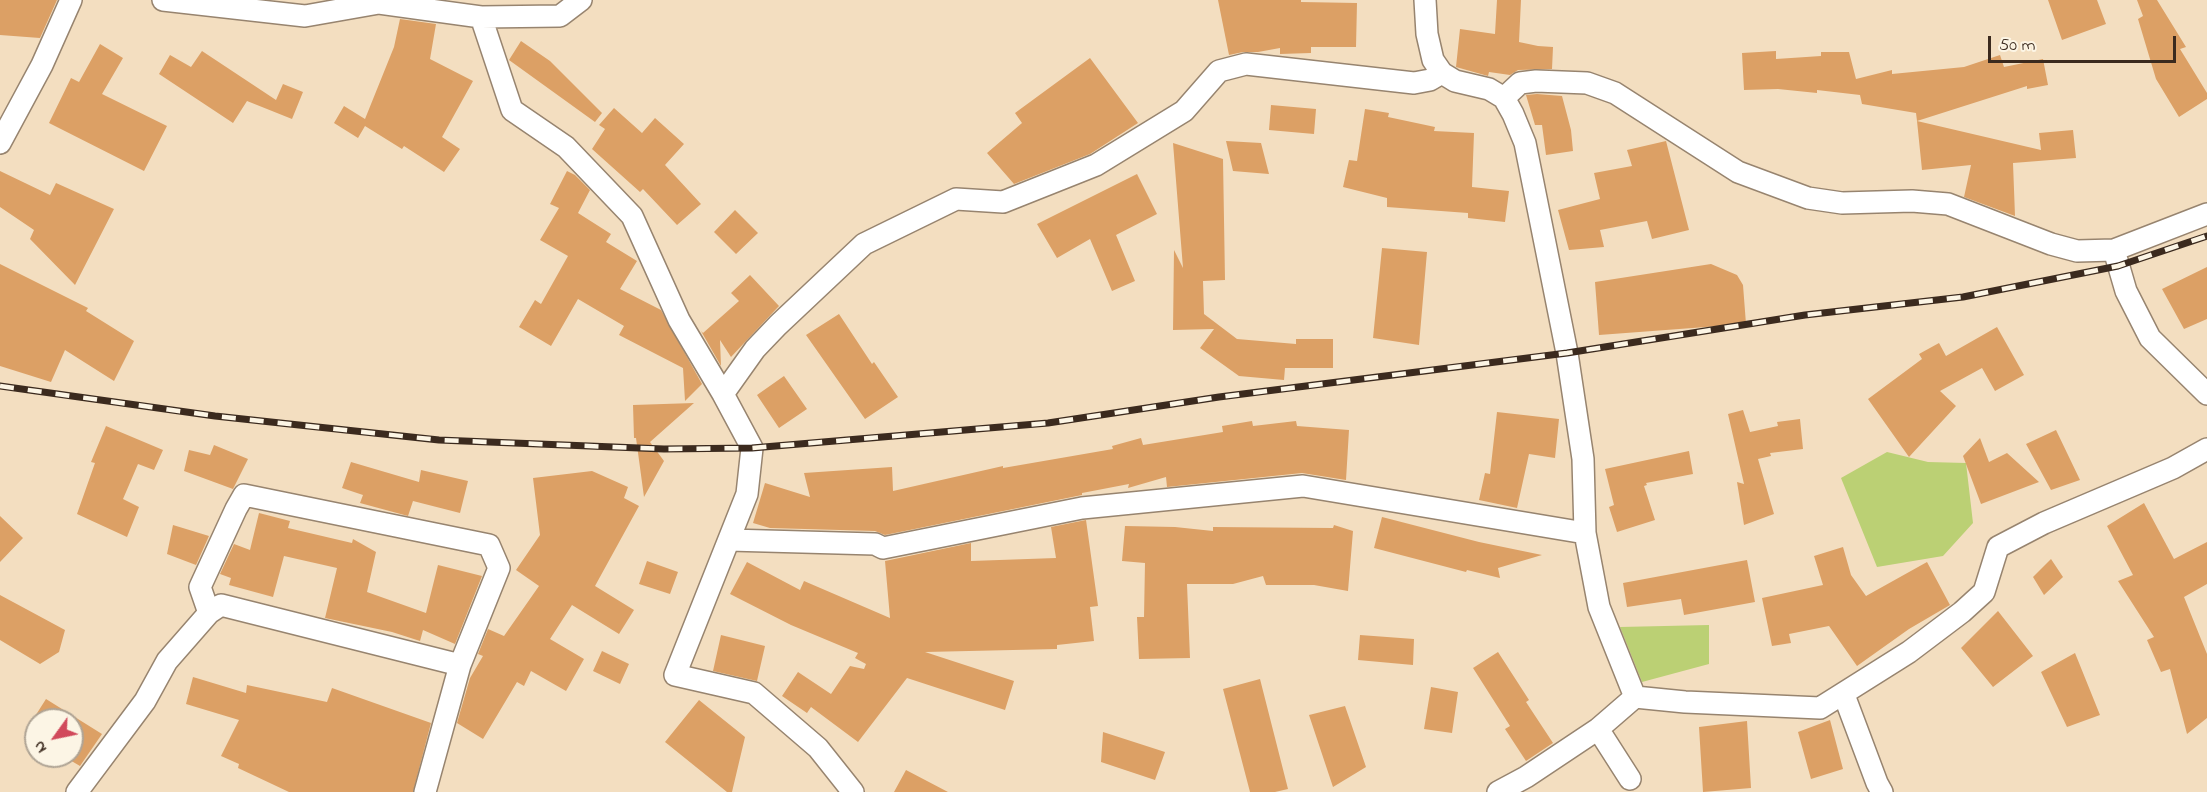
<!DOCTYPE html>
<style>
body{margin:0}
#map{position:relative;width:2207px;height:792px;overflow:hidden;background:#f3dec0;font-family:"Indie Flower",sans-serif}
canvas{display:block}
.north{position:absolute;left:24px;top:708px;width:60px;height:60px;box-sizing:border-box;background:#fcf5e5;border:2px solid #afa495;border-radius:50%;rotate:237deg;font-size:16px;font-weight:700;line-height:24px;text-align:center;color:#3b2a1e}
.north::after{content:'';display:block;margin:auto;width:21px;height:27px;background:#d1495b;clip-path:polygon(50% 0,100% 100%,50% 72%,0 100%)}
.scale{position:absolute;left:1988px;top:36px;width:188px;height:27px;box-sizing:border-box;border:3px solid #3b2a1e;border-top:0;padding-left:8px;font-size:18px;line-height:21px;white-space:nowrap;color:#3b2a1e;-webkit-text-stroke:4px #fcf5e5;paint-order:stroke}
</style>
<div id="map">
<canvas width="2207" height="792"></canvas>
<div class="north">N</div>
<div class="scale">50 m</div>
</div>
<script>
const ctx = document.querySelector('canvas').getContext('2d');
ctx.lineJoin = 'round';
function fill(path, color) { ctx.fillStyle = color; ctx.fill(path, 'evenodd'); }
const shape = rows => new Path2D(rows.map(r => 'M' + r).join(''));
function trace(path, color, width, dash) { ctx.strokeStyle = color; ctx.lineWidth = width; ctx.lineCap = dash ? 'butt' : 'round'; ctx.setLineDash(dash || []); ctx.stroke(path); }
fill(shape([
 [1887,452,1928,462,1966,463,1973,523,1943,556,1877,567,1841,478],
 [1709,625,1709,664,1642,682,1620,627]
]), '#bbd074');
fill(shape([
 [0,0,57,0,40,38,0,35],
 [1218,0,1301,0,1301,2,1357,3,1356,47,1311,47,1311,53,1280,54,1280,48,1258,52,1243,52,1229,55],
 [1497,0,1521,0,1519,42,1538,46,1553,47,1552,69,1518,70,1510,75,1489,72,1488,76,1456,67,1460,29,1495,34],
 [2048,0,2097,0,2106,24,2062,40],
 [2137,0,2157,0,2186,47,2180,49,2207,93,2207,99,2179,117,2156,79,2138,19,2143,16],
 [400,19,436,24,430,59,473,81,442,137,460,149,444,172,404,146,402,149,365,126,358,138,334,123,344,106,365,119,394,47],
 [521,41,550,61,602,113,595,122,509,60],
 [100,44,123,58,102,94,167,126,144,171,49,123,71,78,79,82],
 [202,51,276,100,283,84,303,92,292,119,247,101,233,123,159,74,170,55,191,67],
 [1776,51,1776,59,1821,56,1821,52,1849,52,1856,79,1892,70,1892,74,1964,67,2000,55,2004,67,2043,59,2048,85,2027,89,2027,86,1917,121,1916,113,1862,104,1860,95,1817,90,1817,93,1778,89,1744,90,1742,53],
 [1090,58,1138,123,1090,154,1014,184,987,153,1022,123,1015,113],
 [1537,94,1562,96,1571,130,1573,151,1546,155,1542,125,1535,125,1526,95],
 [1271,105,1316,109,1314,134,1269,130],
 [614,108,642,133,655,118,684,144,665,165,701,204,677,225,643,189,640,192,592,149,605,129,599,125],
 [1365,109,1389,113,1388,117,1435,127,1434,131,1474,133,1472,187,1509,191,1505,222,1468,218,1468,213,1387,207,1387,198,1343,187,1349,160,1357,161],
 [1917,121,2041,150,2039,133,2073,130,2076,158,2013,163,2015,216,1964,197,1971,165,1922,170],
 [1226,141,1261,143,1269,174,1233,171],
 [1666,141,1689,230,1652,239,1647,221,1600,230,1604,247,1569,250,1558,210,1600,199,1594,173,1632,166,1627,150],
 [1173,143,1223,159,1225,280,1203,281,1204,314,1237,339,1296,344,1296,339,1333,339,1333,368,1285,368,1284,380,1239,376,1200,348,1214,329,1173,330,1174,250,1183,268],
 [0,171,50,195,56,183,114,209,75,285,30,239,34,230,0,207],
 [567,171,575,175,590,190,578,213,611,234,606,242,637,261,620,289,661,310,702,384,685,401,683,368,619,335,624,326,578,299,551,346,519,327,535,300,541,304,568,256,540,240,559,208,550,204],
 [1137,174,1157,214,1116,235,1135,281,1112,291,1090,239,1057,258,1037,224],
 [735,210,758,233,736,254,714,232],
 [1382,248,1427,252,1419,345,1373,338],
 [0,264,88,308,86,311,134,341,114,381,65,350,51,382,0,366],
 [1711,264,1737,275,1743,285,1746,324,1599,335,1595,282],
 [2207,267,2207,319,2184,329,2162,289],
 [750,275,779,306,731,357,720,340,721,366,701,331,703,333,739,301,731,293],
 [839,314,872,364,874,362,898,397,865,419,806,335],
 [1997,327,2024,375,1995,391,1982,368,1940,391,1956,406,1909,457,1868,399,1922,359,1919,354,1939,343,1946,356],
 [784,376,807,409,779,428,757,395],
 [694,403,650,442,664,461,644,497,636,438,634,438,633,405],
 [1743,410,1750,432,1778,426,1777,422,1800,419,1803,449,1770,453,1771,456,1758,459,1774,514,1744,525,1737,482,1744,484,1728,414],
 [1497,412,1559,419,1555,458,1529,454,1517,508,1479,500,1485,473,1490,474],
 [1252,421,1253,426,1296,421,1297,426,1349,430,1346,480,1302,473,1167,487,1166,477,1128,488,1129,484,1082,493,1082,495,885,535,875,531,770,528,753,523,765,483,810,497,804,473,892,467,893,491,1003,466,1003,468,1113,449,1112,446,1141,438,1143,445,1223,432,1222,426],
 [106,426,163,450,154,470,138,464,123,499,139,507,127,537,77,514,95,463,91,462],
 [2056,430,2080,480,2051,490,2026,444],
 [1980,438,1989,462,2007,453,2039,482,1981,504,1963,456],
 [214,445,248,459,233,489,184,471,189,450,210,455],
 [1689,451,1693,474,1646,483,1647,485,1644,486,1655,520,1617,532,1609,507,1614,505,1605,469],
 [351,462,419,482,421,470,468,481,460,513,413,501,408,516,360,503,363,495,342,488],
 [592,471,628,487,624,498,639,506,595,586,634,610,619,634,572,605,550,639,584,659,566,691,531,671,524,686,517,682,483,739,457,723,470,678,483,656,478,654,488,629,504,636,539,586,516,570,540,535,533,478],
 [2144,503,2174,559,2207,542,2207,584,2184,597,2207,654,2207,718,2187,734,2170,669,2161,672,2147,640,2154,637,2118,581,2133,575,2107,526],
 [259,513,290,521,288,528,352,543,353,539,376,552,367,592,426,613,438,565,482,576,455,644,423,630,420,641,392,632,325,618,337,568,284,556,273,597,229,585,231,578,220,574,234,544,250,550],
 [0,516,23,538,0,562],
 [1382,517,1479,542,1542,555,1498,568,1500,578,1467,570,1466,572,1374,548],
 [1086,520,1098,606,1090,607,1094,641,1057,645,1057,649,925,652,1014,681,1005,710,907,678,858,742,811,707,807,713,782,696,798,672,831,694,850,666,864,669,866,664,855,658,858,653,791,625,730,594,747,562,800,590,804,581,890,618,885,561,971,543,971,561,1056,558,1051,527],
 [173,525,209,536,196,565,167,554],
 [1334,525,1353,531,1348,591,1314,585,1266,585,1263,576,1233,584,1187,584,1190,658,1139,659,1137,617,1144,617,1145,563,1122,561,1125,526,1175,527,1213,531,1213,527,1333,528],
 [1843,547,1851,575,1866,596,1927,562,1950,605,1909,629,1857,666,1829,626,1789,634,1791,643,1772,646,1762,598,1823,585,1814,556],
 [2051,559,2063,577,2044,595,2033,577],
 [1747,560,1755,602,1684,615,1681,599,1627,607,1623,583],
 [647,561,678,572,670,594,639,584],
 [0,595,65,630,59,652,40,664,0,640],
 [1998,611,2033,656,1993,687,1961,648],
 [721,635,765,646,757,681,713,671],
 [1360,635,1414,639,1413,665,1358,660],
 [602,651,629,664,620,684,593,671],
 [1498,652,1529,700,1526,702,1553,743,1526,761,1505,729,1510,726,1473,668],
 [2075,653,2100,715,2067,727,2041,672],
 [193,677,246,693,247,685,327,702,332,688,431,723,413,792,289,792,238,768,239,764,221,756,239,720,186,704],
 [1260,679,1288,789,1275,792,1250,792,1223,689],
 [1431,687,1458,692,1452,733,1424,729],
 [46,699,102,734,80,766,63,756,72,756,72,720,36,720,36,739,25,732],
 [699,700,745,737,732,792,727,792,665,742],
 [1345,706,1366,767,1333,787,1309,715],
 [1830,720,1843,769,1811,779,1798,732],
 [1747,721,1751,788,1703,792,1699,727],
 [1103,732,1165,752,1155,780,1101,762],
 [906,770,948,792,894,792]
]), '#dca065');
const street = shape([
 [163,0,305,16,379,3,481,17,560,16,581,0],
 [1425,0,1427,34,1433,60,1442,73,1455,81,1489,89,1504,98,1513,114,1525,143,1567,353,1583,459,1585,533,1599,607,1635,697],
 [481,17,512,110,566,147,632,216,679,320,723,394,752,448,747,494,675,675,754,693,818,748,853,792],
 [1504,98,1520,83,1536,81,1587,83,1615,93,1738,172,1808,198,1842,203,1912,201,1948,204,2051,244,2077,251,2114,250,2207,214],
 [0,143,42,65,71,0],
 [2114,250,2126,291,2150,338,2207,394],
 [723,394,755,349,778,325,864,244,956,199,1003,202,1096,165,1184,111,1219,71,1246,64,1414,83,1430,80,1442,73],
 [729,540,875,544,883,548,1082,508,1303,486,1585,533],
 [209,613,200,587,236,509,244,495,489,545,499,568,460,665,425,792],
 [1844,695,1877,783,1882,792],
 [1598,729,1630,779],
 [77,792,145,701,167,661,209,613,221,605,460,665],
 [1498,792,1526,777,1598,729,1635,697,1685,702,1820,708,1909,652,1962,612,1984,592,1998,547,2044,523,2173,468,2207,449]
]);
trace(street, '#97846f', 24);
trace(street, '#fff', 21);
const rail = shape([
 [0,386,215,416,439,440,664,449,752,448,1048,423,1219,397,1567,353,1805,315,1963,297,2118,266,2207,236]
]);
trace(rail, '#3b2a1e', 7);
trace(rail, '#fcf5e5', 4.5, [14]);
</script>
